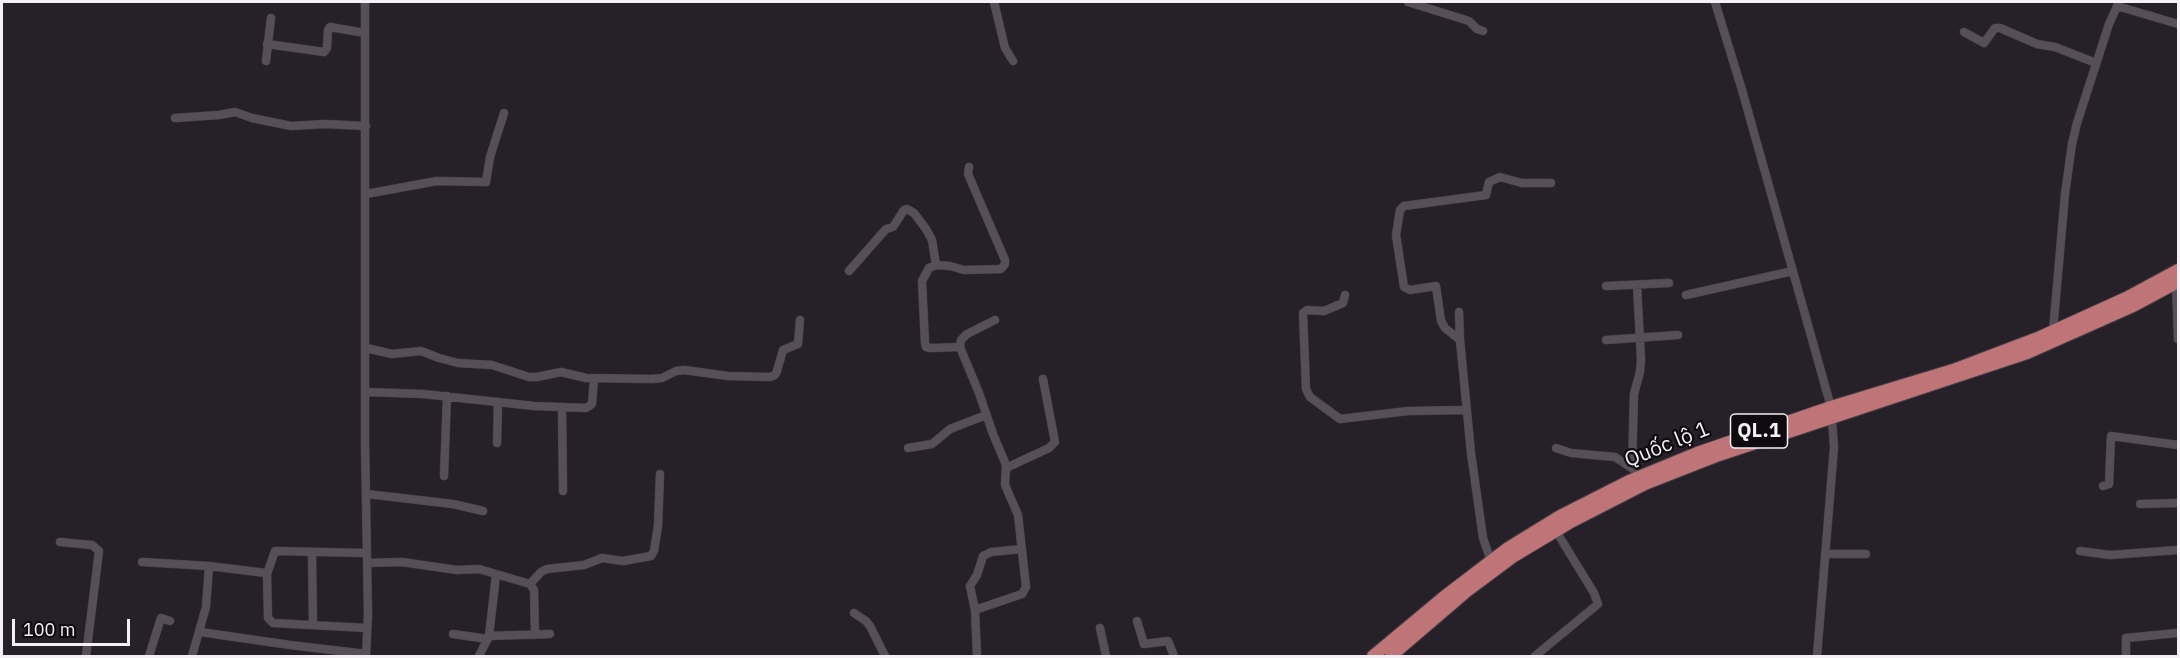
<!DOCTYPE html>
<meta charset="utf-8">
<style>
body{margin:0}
#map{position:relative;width:2180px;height:658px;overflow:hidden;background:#262028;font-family:"IBM Plex Sans",sans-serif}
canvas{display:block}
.frame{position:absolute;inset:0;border:3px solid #f4f0f5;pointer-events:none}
.scale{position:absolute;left:12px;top:619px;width:118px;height:27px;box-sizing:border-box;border:3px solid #f4f0f5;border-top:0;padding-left:8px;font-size:18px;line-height:21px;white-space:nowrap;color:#f4f0f5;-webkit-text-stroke:4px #0e0b0f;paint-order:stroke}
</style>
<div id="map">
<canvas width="2180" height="658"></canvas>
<div class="frame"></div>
<div class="scale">100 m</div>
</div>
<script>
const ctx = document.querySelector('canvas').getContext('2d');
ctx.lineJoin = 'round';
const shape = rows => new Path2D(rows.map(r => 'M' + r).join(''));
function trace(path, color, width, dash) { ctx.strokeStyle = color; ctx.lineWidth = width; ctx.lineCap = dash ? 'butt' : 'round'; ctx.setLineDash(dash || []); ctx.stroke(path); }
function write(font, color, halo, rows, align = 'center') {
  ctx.font = font + ' "IBM Plex Sans",sans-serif'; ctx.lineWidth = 4.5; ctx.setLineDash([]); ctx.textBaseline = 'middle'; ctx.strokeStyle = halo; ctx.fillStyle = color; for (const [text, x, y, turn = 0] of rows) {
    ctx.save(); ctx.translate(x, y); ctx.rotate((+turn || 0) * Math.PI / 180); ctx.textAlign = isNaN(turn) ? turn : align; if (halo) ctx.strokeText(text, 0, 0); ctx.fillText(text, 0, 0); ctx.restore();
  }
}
const minor = shape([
 [365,2,365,444,368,614,366,656],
 [994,2,1005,48,1013,61],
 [1408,2,1469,21,1477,29,1483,31],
 [1715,2,1742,90,1831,407,1834,447,1817,656],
 [2117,6,2178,24],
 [1964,32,1984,43,1995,28,2000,28,2037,44,2055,47,2096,63],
 [267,44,324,52,327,48,328,30,330,27,365,33],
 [266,61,271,18],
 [175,118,219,115,235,112,252,118,291,126,325,124,366,126],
 [969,167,968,174,1005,260,1005,264,1001,269,964,270,950,266,936,265,929,268,922,281,925,343,926,347,931,348,960,347,979,393,993,434,1006,465,1005,485,1018,515,1026,587,1022,594,975,610,977,656],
 [366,194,437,181,486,182,490,157,504,113],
 [849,271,886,229,893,227,904,210,907,209,914,213,926,229,932,240,936,265],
 [2176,283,2178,339],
 [1606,286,1669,283],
 [1345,295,1343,303,1324,311,1307,310,1303,313,1306,389,1310,397,1340,419,1408,411,1467,410],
 [1686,295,1793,271],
 [1459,312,1460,340],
 [2053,331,2065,194,2072,144,2077,123,2109,24,2119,2],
 [1606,340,1678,335],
 [960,347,961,340,967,334,995,320],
 [366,348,392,354,421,351,439,358,458,363,492,365,529,377,537,377,561,372,586,378,652,379,662,378,676,371,684,370,728,376,770,377,775,375,777,371,783,350,798,344,800,320],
 [366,392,423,394,534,406,586,408,592,404,594,378],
 [562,407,563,491],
 [497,443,498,402],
 [908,448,932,444,950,429,986,415],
 [1556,448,1571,453,1615,457,1633,469],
 [1006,468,1049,448,1055,442,1043,379],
 [1632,468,1634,394,1640,372,1641,360,1637,285],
 [444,476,447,396],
 [2103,486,2109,484,2111,436,2178,445],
 [367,494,453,504,483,511],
 [2140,504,2178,503],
 [60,542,92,545,99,551,86,656],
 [2080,551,2110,555,2178,550],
 [312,552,313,625],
 [1825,554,1866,554],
 [1491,561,1483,538,1471,453,1460,340,1445,328,1441,321,1436,286,1410,290,1404,287,1396,235,1400,210,1404,206,1486,195,1489,182,1500,177,1522,183,1551,183],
 [142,562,209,566,266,573,267,574,268,618,273,623,367,628],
 [367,563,402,562,457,570,479,569,530,584,541,572,547,569,584,565,602,558,623,561,651,556,654,551,658,526,660,474],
 [267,574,275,551,366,553],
 [530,584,534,590,535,635],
 [975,610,970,586,977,575,983,556,991,552,1022,549],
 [854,613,866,621,870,626,885,656],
 [1137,621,1144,644,1168,641,1174,656],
 [1100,628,1106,656],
 [200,632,290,645,366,654],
 [453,634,488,639],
 [489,636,550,634],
 [149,656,161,618,170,621],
 [192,656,206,607,209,566],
 [479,656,489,636,496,575],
 [1535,656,1598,604,1594,593,1556,531],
 [2126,656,2126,638,2177,633]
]);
const trunk = shape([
 [1373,656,1445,596,1508,548,1560,516,1629,481,1697,453,1831,407,1953,370,2040,337,2128,297,2178,270],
 [1391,656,1467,591,1514,556,1569,523,1645,484,1719,455,2027,353,2133,306,2178,282]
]);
trace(minor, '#413d43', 9);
trace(trunk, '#413d43', 14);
trace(minor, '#564f58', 8);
trace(trunk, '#bf7477', 12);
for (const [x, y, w] of [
 [1759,431,57]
]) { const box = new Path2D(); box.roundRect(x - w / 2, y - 17, w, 34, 4.5); ctx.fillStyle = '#0e0b0f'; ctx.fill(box); trace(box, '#f4f0f5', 1.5); }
write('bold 20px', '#f4f0f5', null, [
 ["QL.1",1759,431]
]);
write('21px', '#f4f0f5', '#0e0b0f', [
 ["Quốc lộ 1",1667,445,-22]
]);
</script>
